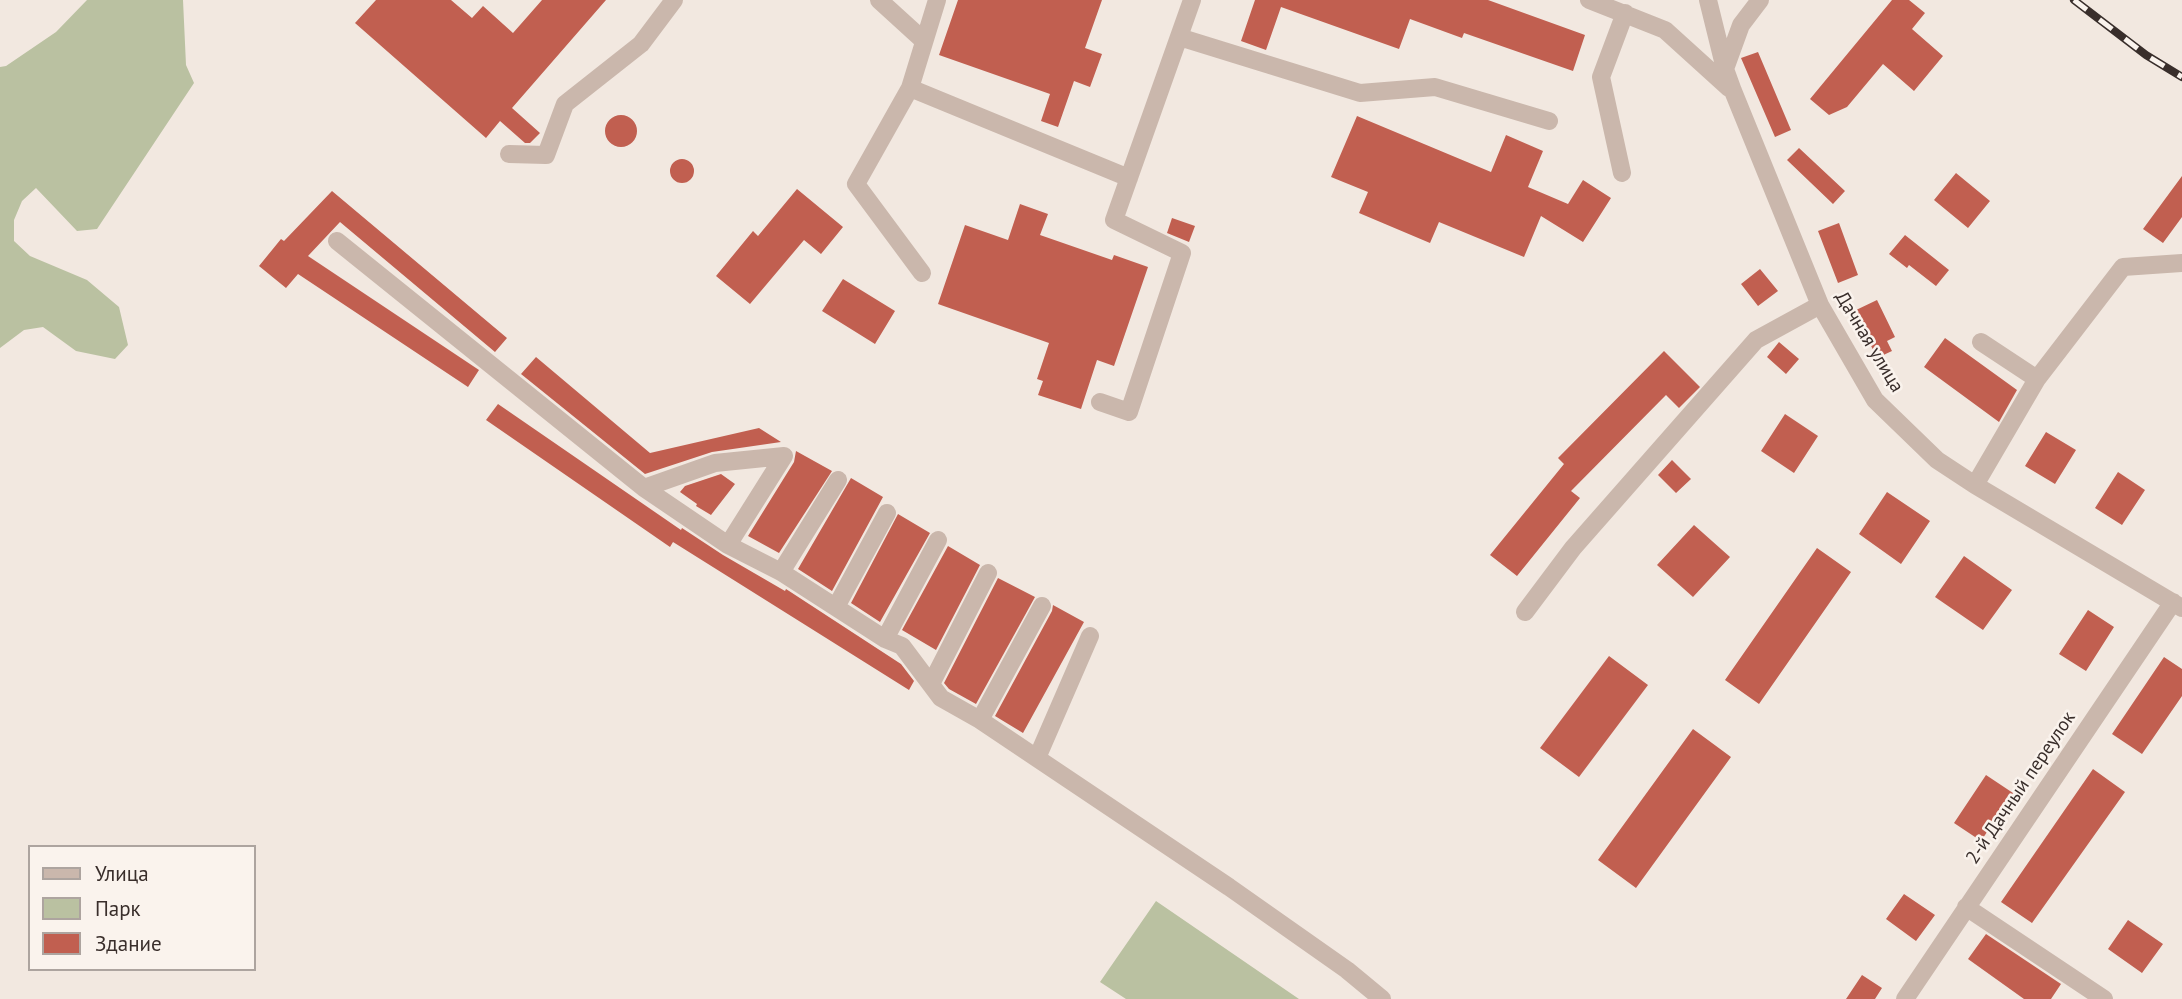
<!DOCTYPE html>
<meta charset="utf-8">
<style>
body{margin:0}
#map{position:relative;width:2182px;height:999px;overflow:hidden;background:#f2e8e0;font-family:"PT Sans",sans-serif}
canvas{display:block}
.legend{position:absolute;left:28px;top:845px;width:228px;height:126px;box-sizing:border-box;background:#faf3ed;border:2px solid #ada49f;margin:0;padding:9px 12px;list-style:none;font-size:21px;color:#392e2b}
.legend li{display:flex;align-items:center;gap:14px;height:35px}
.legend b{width:35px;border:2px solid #ada49f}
</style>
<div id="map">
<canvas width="2182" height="999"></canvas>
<ul class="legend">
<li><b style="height:9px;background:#cab7ac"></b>Улица</li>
<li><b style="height:19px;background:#bac1a1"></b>Парк</li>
<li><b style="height:19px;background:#c15f50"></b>Здание</li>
</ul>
</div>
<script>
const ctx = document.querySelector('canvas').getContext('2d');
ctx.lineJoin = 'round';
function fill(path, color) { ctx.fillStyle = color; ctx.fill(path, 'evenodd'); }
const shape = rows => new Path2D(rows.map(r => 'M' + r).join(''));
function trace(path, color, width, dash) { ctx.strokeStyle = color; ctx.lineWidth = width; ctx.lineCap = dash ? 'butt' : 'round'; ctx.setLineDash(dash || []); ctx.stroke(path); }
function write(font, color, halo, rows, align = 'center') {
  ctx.font = font + ' "PT Sans",sans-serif'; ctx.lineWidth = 5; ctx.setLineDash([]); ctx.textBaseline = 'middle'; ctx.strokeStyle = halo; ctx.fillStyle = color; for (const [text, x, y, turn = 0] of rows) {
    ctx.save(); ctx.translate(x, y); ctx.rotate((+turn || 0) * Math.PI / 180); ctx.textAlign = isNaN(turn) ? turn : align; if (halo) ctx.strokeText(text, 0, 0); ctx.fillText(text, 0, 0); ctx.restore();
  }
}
fill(shape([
 [87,0,183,0,186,65,194,83,97,229,77,231,36,188,22,201,14,220,14,241,30,256,87,280,119,307,128,345,115,359,76,351,43,327,24,330,0,348,0,67,6,66,56,32],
 [1156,901,1299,999,1126,999,1100,982]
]), '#bac1a1');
fill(shape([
 [376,0,451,0,472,18,483,6,513,33,542,0,606,0,512,108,540,133,530,143,525,143,500,121,486,138,355,23],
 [958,0,1102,0,1085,48,1102,54,1090,87,1074,81,1058,127,1041,121,1050,94,939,55],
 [1255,0,1488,0,1585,35,1573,71,1464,33,1462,38,1410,19,1399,49,1281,7,1266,50,1241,41],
 [1892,0,1909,0,1925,13,1912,29,1943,56,1914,91,1883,64,1847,107,1829,115,1810,99],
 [1758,52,1791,130,1775,137,1741,58],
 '605 131a16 16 0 1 1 32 0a16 16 0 1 1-32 0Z',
 [1357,116,1491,172,1506,135,1543,151,1528,187,1568,204,1583,180,1611,198,1583,242,1541,216,1524,257,1439,222,1430,243,1359,213,1368,192,1331,177],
 [1799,148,1845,191,1833,204,1787,160],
 '670 171a12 12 0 1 1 24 0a12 12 0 1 1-24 0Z',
 [1956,173,1990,201,1968,228,1934,200],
 [2182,176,2182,217,2163,243,2143,229],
 [797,189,843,227,821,254,804,240,750,304,716,276,753,231,758,236],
 [332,191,507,338,495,352,340,222,308,256,479,370,468,387,298,274,286,288,259,266,281,239,284,241],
 [1020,204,1048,214,1040,235,1112,260,1114,255,1148,267,1114,366,1097,360,1081,409,1038,395,1043,381,1037,379,1049,343,938,304,965,225,1008,240],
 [1172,218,1195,226,1189,242,1167,233],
 [1839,223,1858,275,1838,283,1818,231],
 [1905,235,1949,270,1936,286,1909,265,1907,268,1889,254],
 [1760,269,1778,291,1758,306,1741,284],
 [843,279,895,311,875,344,822,311],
 [1877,300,1895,337,1887,341,1892,351,1877,358,1854,311],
 [1945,338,2017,390,1999,422,1924,367],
 [1779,342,1799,359,1786,374,1767,357],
 [1664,351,1700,387,1679,408,1666,395,1571,491,1580,498,1517,576,1490,555,1564,464,1558,458],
 [536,357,650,453,759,428,781,442,712,452,645,474,521,374],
 [498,404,681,530,682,528,723,555,785,591,786,589,901,664,914,681,909,690,673,542,670,547,486,420],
 [1785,414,1818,436,1794,473,1761,451],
 [2046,432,2076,450,2055,484,2025,466],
 [796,451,832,471,779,553,748,536,794,462],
 [1672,460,1691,479,1676,493,1658,475],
 [2118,472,2145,490,2122,525,2095,508],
 [721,474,735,484,711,515,696,506,697,504,680,492,685,486],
 [851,478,883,497,832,591,798,569],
 [1887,492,1930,521,1901,564,1859,534],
 [898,514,930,533,880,622,851,603],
 [1694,525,1730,557,1693,597,1657,565],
 [948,546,980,565,936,650,902,630],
 [1817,548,1851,572,1759,704,1725,680],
 [1964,556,2012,590,1983,630,1935,597],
 [998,578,1035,597,976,704,949,689,944,683],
 [1053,605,1084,622,1023,733,995,716,1052,611],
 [2088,610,2114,627,2086,671,2059,654],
 [1609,656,1648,685,1579,777,1540,748],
 [2164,657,2182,669,2182,696,2142,754,2112,734],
 [1693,729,1731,757,1636,888,1598,860],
 [2093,769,2125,792,2032,923,2001,902],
 [1986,775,2013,793,1981,841,1954,823],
 [1904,894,1935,915,1916,941,1886,919],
 [2128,920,2163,944,2142,973,2108,949],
 [1986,934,2061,984,2051,999,2024,999,1968,959],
 [1862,975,1882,988,1875,999,1846,999]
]), '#c15f50');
trace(shape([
 [879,0,924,41],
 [937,0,910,88,1129,178],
 [1589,0,1665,30,1729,88],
 [1708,0,1725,69,1733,91,1820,305,1875,400,1937,460,1975,485,2182,608],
 [1179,37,1360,93,1435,87,1549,121],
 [1725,69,1741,25,1760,0],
 [910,88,856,184,922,273],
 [509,154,546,155,565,104,641,44,674,0],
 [1622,173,1601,77,1625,13],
 [337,241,644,488,728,545,781,572,885,639,902,646,941,698,980,720,1229,887,1347,970,1382,999],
 [1981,342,2037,379],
 [1100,402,1129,412,1182,253,1114,220,1192,0],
 [1975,485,2037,379,2123,267,2182,263],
 [644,488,715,463,784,456,728,545],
 [781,572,838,480],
 [836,607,887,513],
 [1525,612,1573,548,1756,340,1820,305],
 [885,639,938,540],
 [931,684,988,573],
 [980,720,1042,606],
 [1037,758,1090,636],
 [1966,907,2104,999],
 [1905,999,2173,602]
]), '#cab7ac', 18);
const rail = shape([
 [2074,0,2146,55,2182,77]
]);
trace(rail, '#392e2b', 8);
trace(rail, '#faf3ed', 5, [16]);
write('19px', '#392e2b', '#faf3ed', [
 ["Дачная улица",1869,342,59],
 ["2-й Дачный переулок",2021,788,-56]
]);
</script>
